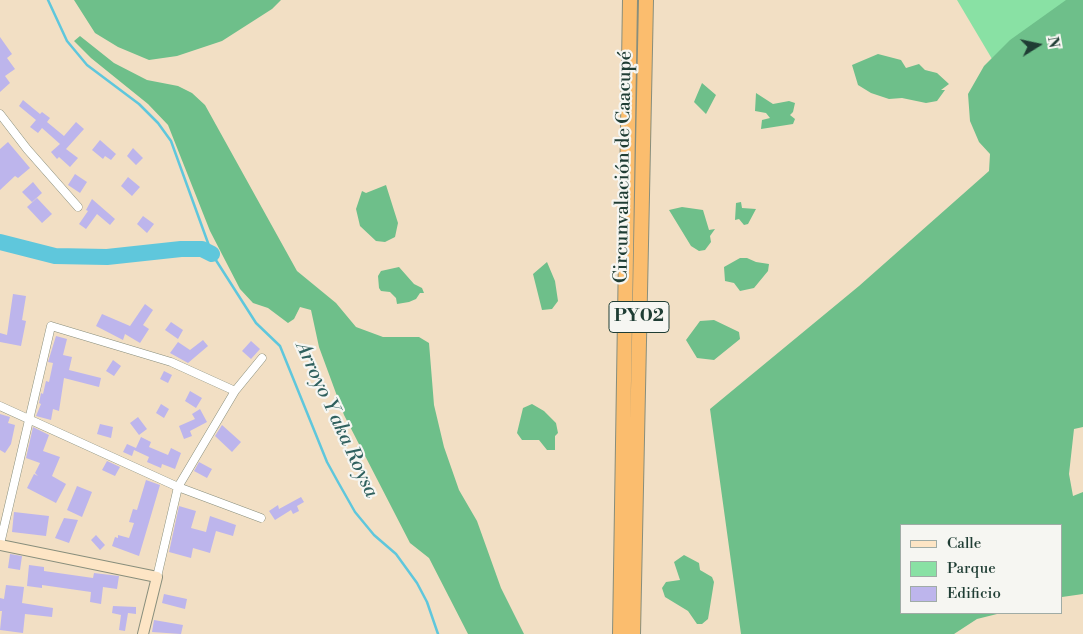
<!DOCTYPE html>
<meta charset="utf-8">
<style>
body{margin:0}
#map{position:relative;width:1083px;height:634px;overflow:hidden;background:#f2dfc4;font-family:"Libre Bodoni",serif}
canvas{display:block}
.legend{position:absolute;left:900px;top:524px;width:162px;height:90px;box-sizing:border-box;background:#f6f6f2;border:1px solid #a0aca6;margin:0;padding:6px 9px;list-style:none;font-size:15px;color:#1f3d34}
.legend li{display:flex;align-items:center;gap:10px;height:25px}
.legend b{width:25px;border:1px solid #a0aca6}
.north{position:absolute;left:1013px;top:20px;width:50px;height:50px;-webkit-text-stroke:4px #f6f6f2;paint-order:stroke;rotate:80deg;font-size:14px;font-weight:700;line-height:20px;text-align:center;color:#1f3d34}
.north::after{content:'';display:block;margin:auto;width:18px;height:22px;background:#1f3d34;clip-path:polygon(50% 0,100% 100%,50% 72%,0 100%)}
</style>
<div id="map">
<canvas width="1083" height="634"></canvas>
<ul class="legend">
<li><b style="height:6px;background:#fde5c5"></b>Calle</li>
<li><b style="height:14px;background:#89e1a4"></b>Parque</li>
<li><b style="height:14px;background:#bdb5ec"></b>Edificio</li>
</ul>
<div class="north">N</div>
</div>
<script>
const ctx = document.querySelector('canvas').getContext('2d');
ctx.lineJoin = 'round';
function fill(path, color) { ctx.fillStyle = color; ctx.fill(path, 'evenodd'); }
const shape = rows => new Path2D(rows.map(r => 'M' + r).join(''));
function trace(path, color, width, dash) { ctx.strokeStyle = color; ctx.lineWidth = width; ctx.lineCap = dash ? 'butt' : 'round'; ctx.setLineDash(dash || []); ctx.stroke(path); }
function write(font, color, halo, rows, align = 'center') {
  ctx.font = font + ' "Libre Bodoni",serif'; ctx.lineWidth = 4.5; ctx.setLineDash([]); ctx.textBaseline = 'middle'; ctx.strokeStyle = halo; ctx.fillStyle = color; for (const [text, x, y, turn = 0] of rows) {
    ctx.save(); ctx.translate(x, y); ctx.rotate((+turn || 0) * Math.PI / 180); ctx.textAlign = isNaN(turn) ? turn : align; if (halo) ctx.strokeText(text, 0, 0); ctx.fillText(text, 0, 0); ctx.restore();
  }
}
fill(shape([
 [957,0,1083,0,1033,128]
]), '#89e1a4');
fill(shape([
 [74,0,281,0,272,9,222,41,177,56,149,60,118,47,95,33],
 [1066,0,1083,0,1083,427,1074,429,1069,474,1073,496,1083,492,1083,594,1062,597,1062,525,902,525,902,613,1001,613,977,619,954,634,741,634,710,409,859,286,989,171,990,154,979,142,970,121,968,94,984,66,1010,40],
 [80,36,114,63,147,80,178,86,192,93,205,105,297,271,336,303,356,327,383,337,419,337,429,343,434,405,444,447,459,490,477,521,501,588,524,634,468,634,429,558,410,543,344,415,319,347,311,310,300,307,294,319,288,323,268,308,253,303,240,289,210,231,168,125,148,104,91,58,74,41],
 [878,54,901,60,906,68,919,64,925,70,937,73,949,84,941,90,945,90,937,101,926,103,902,98,889,99,871,93,858,85,852,65],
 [702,83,716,95,706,114,694,102],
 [756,93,773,104,789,101,795,103,793,112,790,115,795,119,793,124,761,129,762,120,770,118,766,113,755,111],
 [386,185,398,223,395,237,385,242,376,241,360,226,356,209,362,191,366,193],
 [741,202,742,208,756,209,748,224,744,225,739,219,735,220,736,203],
 [682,207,703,210,709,230,715,229,710,236,711,242,705,250,699,251,691,246,669,210],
 [740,258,747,258,756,262,769,264,768,271,754,288,740,291,734,283,725,281,724,267],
 [547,262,555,281,558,301,552,309,542,310,533,274],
 [399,267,414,284,422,288,424,293,420,293,416,299,409,302,397,304,396,298,390,292,381,291,379,288,378,276,381,271],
 [714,320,739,332,740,339,714,360,697,358,686,340,700,321],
 [532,404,544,411,556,423,558,433,555,436,555,450,547,450,539,440,522,440,517,433,523,408],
 [684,555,699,563,700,570,712,577,714,582,708,619,702,624,697,624,688,611,665,597,662,588,666,582,680,580,674,562]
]), '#6ebf8a');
trace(shape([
 [48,0,67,41,87,65,139,104,158,123,171,141,212,254,256,323,280,346,327,462,338,482,355,512,374,535,396,554,417,583,427,602,438,634]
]), '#5fc7dc', 2.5);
trace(shape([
 [0,242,55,256,107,257,181,249,202,249,212,254]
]), '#5fc7dc', 16);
fill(shape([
 [0,37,12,54,7,58,15,69,5,76,10,83,0,92],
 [23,100,40,114,42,112,50,118,47,122,64,136,76,122,84,129,66,149,78,158,70,167,59,157,57,159,51,152,60,144,42,128,38,133,30,127,36,120,19,106],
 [100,140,116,154,111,160,105,156,103,159,92,150],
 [8,142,30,168,18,178,15,176,0,190,0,149],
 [133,148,143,158,136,165,127,156],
 [75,174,87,182,80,193,68,185],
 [128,177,140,187,132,196,121,186],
 [33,182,42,193,32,202,22,192],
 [37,198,52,214,42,223,27,207],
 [92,199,115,219,110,225,97,214,86,229,79,224,88,211,86,210],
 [143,216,154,224,147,233,137,224],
 [13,294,26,296,22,320,26,321,21,346,0,342,0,333,7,335],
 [145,304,153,310,143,325,149,329,140,343,125,334,123,340,96,326,102,314,130,326],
 [171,322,183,330,178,339,165,330],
 [56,336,67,339,63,355,72,357,69,370,101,378,99,387,64,378,59,411,53,409,51,420,36,416,41,404,39,403,41,393,43,394,46,381,49,382,53,363,48,362],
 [203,340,208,346,188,363,170,353,178,342,190,350],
 [251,341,260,349,251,359,242,351],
 [113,360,121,366,114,376,106,371],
 [164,371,172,375,168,383,160,379],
 [190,391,202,398,196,408,185,401],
 [161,404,169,409,164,418,156,413],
 [200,409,207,422,190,431,192,436,184,439,179,426,195,419,192,414],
 [0,414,10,417,8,423,15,425,11,444,5,453,0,450],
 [138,417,147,429,139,435,130,423],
 [100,424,113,427,111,438,97,434],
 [222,425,241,442,232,452,215,436],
 [33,427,49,435,43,451,60,457,52,476,66,484,56,503,27,488,34,474,38,476,35,473,40,463,26,458],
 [141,437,151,442,149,447,168,455,171,448,181,453,175,469,162,464,161,468,147,462,149,457,134,450,132,456,123,452,127,444,136,448],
 [107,461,120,467,115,476,102,470],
 [199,462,212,469,207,478,194,471],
 [146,480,160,485,139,556,112,546,115,537,118,538,118,535,129,538,134,523,129,522,133,509,137,510],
 [77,486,92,492,82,517,67,510],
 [301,497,304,502,297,506,299,511,293,514,291,510,275,520,269,511,278,505,279,509],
 [179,506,196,511,191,528,206,532,210,516,236,525,233,536,216,531,210,553,193,548,191,558,169,552],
 [14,512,49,516,46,536,12,532],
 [64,518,78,520,69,543,55,538],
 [96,535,105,545,100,550,91,540],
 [10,554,22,556,20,570,8,568],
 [29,565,44,567,44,571,93,578,94,573,119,576,117,589,103,587,101,604,90,602,91,592,42,585,42,588,27,586],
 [6,585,24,587,22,603,53,608,52,617,25,614,23,633,0,630,2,611,0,611,0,598,4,599],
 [164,594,187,599,185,609,162,603],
 [113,606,136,607,136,614,128,613,125,631,119,630,121,615,112,613],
 [154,620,183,625,181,634,152,632]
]), '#bdb5ec');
const street = shape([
 [0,114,27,149,78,207],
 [0,406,178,487,261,518],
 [0,544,51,326,171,362,235,391],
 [157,577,178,487,235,391,262,358]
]);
const secondary = shape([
 [0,545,157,577,143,634]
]);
const highway = shape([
 [620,634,630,0],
 [633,634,646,0]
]);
trace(street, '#888e7c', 9);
trace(secondary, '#888e7c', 12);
trace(highway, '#888e7c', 16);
trace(street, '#fff', 8);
trace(secondary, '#fde5c5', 10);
trace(highway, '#fbbd6e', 14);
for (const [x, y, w] of [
 [639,317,60]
]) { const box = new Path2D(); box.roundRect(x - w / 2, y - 15.5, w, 31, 4); ctx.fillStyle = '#f6f6f2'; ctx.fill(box); trace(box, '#1f3d34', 1); }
write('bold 18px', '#1f3d34', null, [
 ["PY02",639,317]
]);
write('19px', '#1f3d34', '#f6f6f2', [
 ["Circunvalación de Caacupé",624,167,-89]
]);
write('italic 20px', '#2f605e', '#f6f6f2', [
 ["Arroyo Y aka Roysa",336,420,65]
]);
</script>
